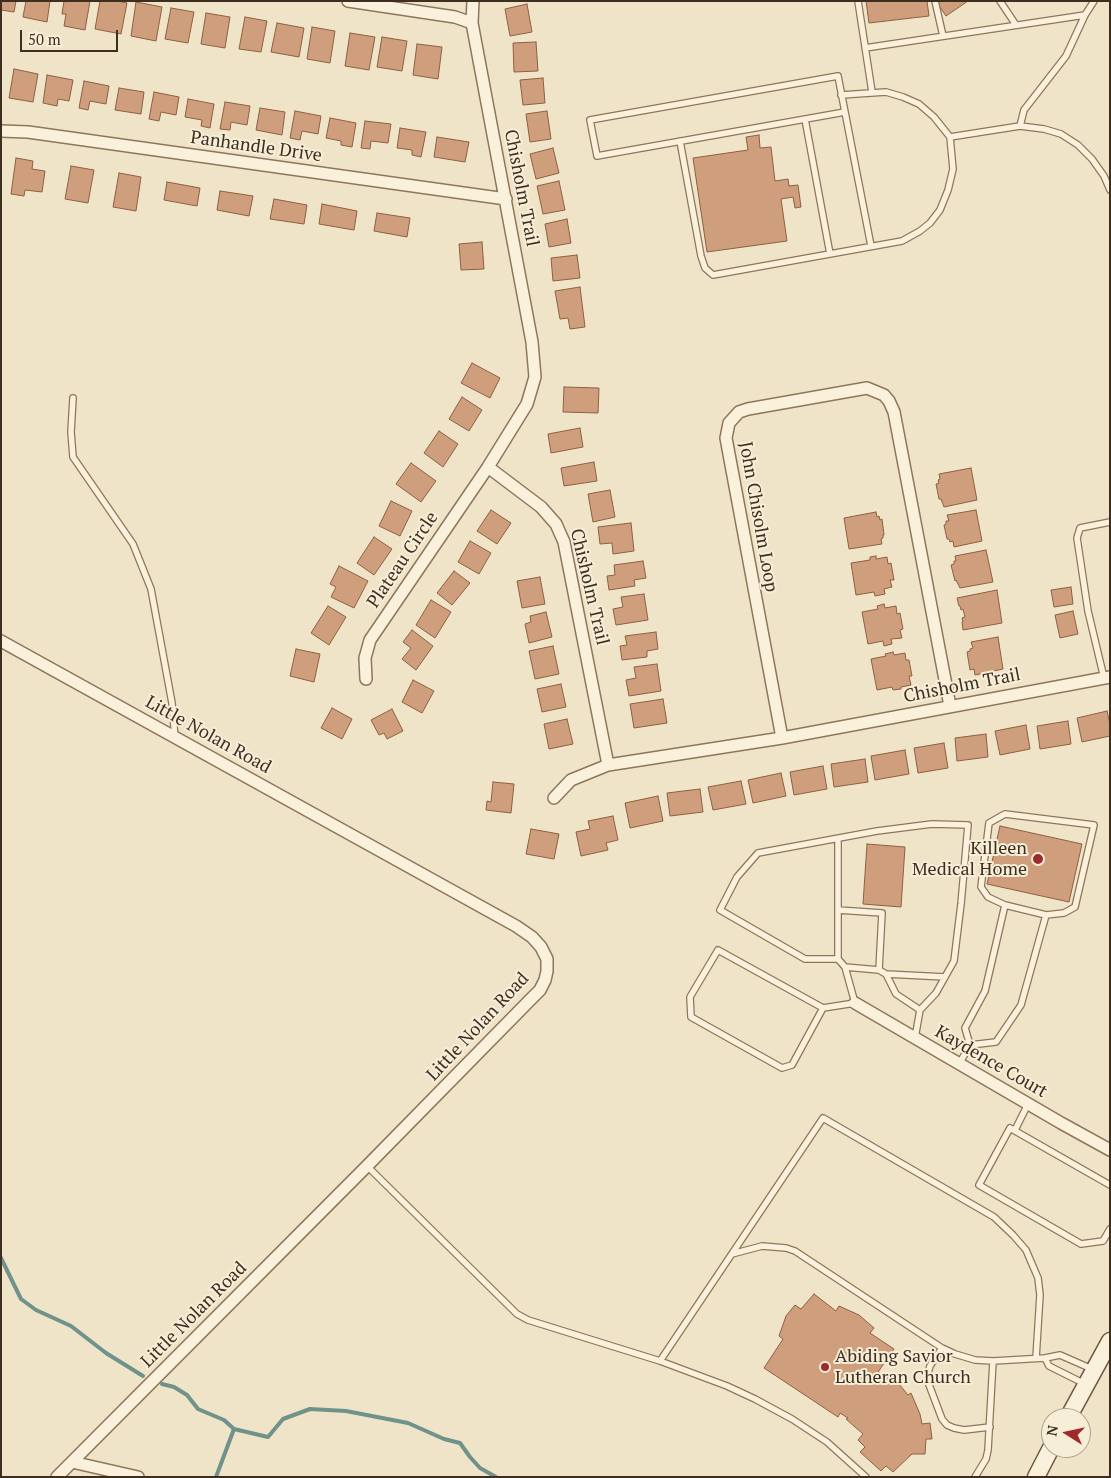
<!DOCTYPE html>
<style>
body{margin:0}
#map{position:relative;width:1111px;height:1478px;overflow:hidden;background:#f0e4c8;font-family:"PT Serif",serif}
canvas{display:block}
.frame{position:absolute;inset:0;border:2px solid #3d2e20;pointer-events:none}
.north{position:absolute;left:1041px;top:1408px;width:50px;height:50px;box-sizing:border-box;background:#f7eed8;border:1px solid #ada18e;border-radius:50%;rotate:280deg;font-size:14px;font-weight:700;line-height:20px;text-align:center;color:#3d2e20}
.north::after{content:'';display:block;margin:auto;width:18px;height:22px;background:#9e2a2b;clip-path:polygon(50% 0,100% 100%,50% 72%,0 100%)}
.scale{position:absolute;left:20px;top:30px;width:98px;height:22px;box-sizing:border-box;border:2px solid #3d2e20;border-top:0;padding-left:6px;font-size:15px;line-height:18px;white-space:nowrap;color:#3d2e20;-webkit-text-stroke:4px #f7eed8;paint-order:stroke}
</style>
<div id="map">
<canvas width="1111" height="1478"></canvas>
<div class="frame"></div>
<div class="north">N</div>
<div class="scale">50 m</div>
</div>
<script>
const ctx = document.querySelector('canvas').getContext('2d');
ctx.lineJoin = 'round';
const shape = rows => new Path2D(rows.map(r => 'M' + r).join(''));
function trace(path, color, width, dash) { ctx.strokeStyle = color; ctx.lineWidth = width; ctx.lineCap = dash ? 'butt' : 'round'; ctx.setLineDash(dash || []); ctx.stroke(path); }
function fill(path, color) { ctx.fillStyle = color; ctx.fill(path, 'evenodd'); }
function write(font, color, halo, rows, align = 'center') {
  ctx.font = font + ' "PT Serif",serif'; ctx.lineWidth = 4; ctx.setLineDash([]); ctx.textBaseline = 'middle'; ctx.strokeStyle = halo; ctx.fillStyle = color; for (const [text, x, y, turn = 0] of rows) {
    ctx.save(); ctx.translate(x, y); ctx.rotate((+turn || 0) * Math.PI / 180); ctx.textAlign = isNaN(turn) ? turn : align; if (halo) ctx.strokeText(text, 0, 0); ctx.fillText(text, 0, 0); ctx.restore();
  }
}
trace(shape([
 [1,1258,21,1299,36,1310,71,1326,106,1353,143,1376],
 [162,1384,174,1387,187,1395,198,1409,224,1420,234,1429,268,1437,283,1419,310,1409,346,1411,408,1423,444,1439,460,1443,470,1457,480,1468,496,1477],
 [216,1477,234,1429]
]), '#6f938a', 4);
const building = shape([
 [1,1,16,1,14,12,1,10,1,1],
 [26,1,50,1,47,22,23,17,26,1],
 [64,1,90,1,85,30,64,26,66,14,62,14,64,1],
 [100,1,118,1,127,3,121,34,95,29,100,1],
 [866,1,927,1,929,16,869,23,866,1],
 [936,1,968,1,946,16,936,1],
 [136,2,162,7,156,41,131,36,136,2],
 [527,4,532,32,510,36,505,9,527,4],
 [171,8,194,12,188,43,165,39,171,8],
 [206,13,230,17,225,48,201,44,206,13],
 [245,17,267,21,261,52,239,49,245,17],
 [277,23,304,28,299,57,271,52,277,23],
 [312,27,335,31,330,63,307,59,312,27],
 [350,33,375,37,369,70,345,66,350,33],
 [382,37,407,41,402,71,377,67,382,37],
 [536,42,538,71,514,72,513,43,536,42],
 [417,44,442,47,438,79,413,75,417,44],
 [14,69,38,74,33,102,9,98,14,69],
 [47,75,73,80,69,101,58,99,57,106,43,103,47,75],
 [543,78,545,103,523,105,520,80,543,78],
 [84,81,109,86,106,104,90,101,88,110,79,108,84,81],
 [119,88,144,92,141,114,115,110,119,88],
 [154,92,179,97,176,115,161,112,159,121,149,119,154,92],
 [188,99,214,104,210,128,201,126,202,120,185,117,188,99],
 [225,102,250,106,247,125,231,122,230,130,220,129,225,102],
 [260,108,285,112,282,135,256,130,260,108],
 [295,111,321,116,318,134,302,131,300,140,290,138,295,111],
 [547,111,551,139,530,142,526,114,547,111],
 [330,118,356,123,352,147,341,145,341,141,326,138,330,118],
 [365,121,391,124,388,143,371,141,370,149,361,148,365,121],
 [400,128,426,132,421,157,412,155,412,150,397,148,400,128],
 [759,135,760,148,771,147,775,181,788,179,789,186,798,185,801,207,795,208,793,197,781,199,787,241,707,252,693,158,748,150,746,137,759,135],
 [437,137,469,142,465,162,434,157,437,137],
 [553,148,559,173,536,179,530,154,553,148],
 [16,158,33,161,32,169,45,171,42,192,25,190,24,196,11,194,16,158],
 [71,166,94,170,88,203,65,199,71,166],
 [119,173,141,177,136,211,113,207,119,173],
 [559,181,565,210,543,214,537,186,559,181],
 [167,182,200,188,197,206,164,200,167,182],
 [220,191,253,196,249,216,217,210,220,191],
 [274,199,307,205,304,224,270,219,274,199],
 [322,204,357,211,354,230,319,224,322,204],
 [377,213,410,218,407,237,374,231,377,213],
 [567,219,571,243,549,247,545,224,567,219],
 [482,242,484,269,461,270,459,244,482,242],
 [577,255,580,278,553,281,551,258,577,255],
 [580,287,585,327,570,329,568,318,560,319,555,291,580,287],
 [472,363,500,378,490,398,461,383,472,363],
 [564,387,599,388,598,413,563,412,564,387],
 [462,397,482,410,469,431,449,419,462,397],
 [580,428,583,447,551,453,548,434,580,428],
 [439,431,458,444,443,467,424,453,439,431],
 [594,462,597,481,564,486,561,468,594,462],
 [411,463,436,481,421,502,396,484,411,463],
 [971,468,977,500,944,507,941,499,939,499,936,484,939,483,938,480,940,479,939,474,971,468],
 [610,490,615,517,593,522,588,494,610,490],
 [391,501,412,511,400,536,379,526,391,501],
 [491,510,511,523,497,544,477,531,491,510],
 [976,510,982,541,954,547,953,541,950,542,949,539,947,539,944,525,946,524,946,521,949,521,947,515,976,510],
 [876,512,877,517,879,516,880,520,882,519,884,535,883,535,883,538,881,539,882,544,849,549,844,518,876,512],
 [631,523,634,551,613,554,612,543,600,544,598,527,631,523],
 [374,537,392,549,374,575,357,563,374,537],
 [470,541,491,553,479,574,458,562,470,541],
 [986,550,993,582,960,588,956,580,955,581,951,565,954,564,954,561,956,561,955,556,986,550],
 [876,556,876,559,887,557,888,564,891,563,894,580,890,580,892,587,884,589,885,594,875,596,874,592,856,595,851,563,870,560,870,557,876,556],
 [643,561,646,578,634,580,635,586,609,590,607,576,615,575,614,565,643,561],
 [339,566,368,581,354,608,331,597,336,587,330,584,339,566],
 [454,571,470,583,452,605,437,593,454,571],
 [540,577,545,604,522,608,517,581,540,577],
 [1071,587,1073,604,1054,607,1051,590,1071,587],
 [997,590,1002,623,963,630,962,622,963,622,962,618,965,617,963,609,961,610,960,606,959,606,957,598,997,590],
 [644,594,648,620,616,625,613,609,623,607,621,597,644,594],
 [431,600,451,612,435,638,416,625,431,600],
 [884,604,885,608,896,606,897,614,900,613,903,629,900,630,902,638,891,639,892,644,884,646,883,641,868,644,862,612,878,609,877,606,884,604],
 [328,606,346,617,329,645,311,633,328,606],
 [1073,611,1078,634,1060,638,1055,615,1073,611],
 [546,612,552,637,529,643,525,624,531,622,530,616,546,612],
 [412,630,433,646,416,670,402,659,411,648,403,642,412,630],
 [656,632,658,649,647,651,647,657,622,660,620,646,627,645,625,636,656,632],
 [998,637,1003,669,975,675,974,669,970,670,967,652,970,651,970,649,973,648,971,642,998,637],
 [553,646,559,674,535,679,529,651,553,646],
 [296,649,320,654,314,682,290,676,296,649],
 [893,652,894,655,905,653,906,660,909,660,912,676,909,676,911,685,901,687,901,689,893,690,892,687,877,690,871,659,886,656,885,654,893,652],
 [657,664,661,691,629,696,626,680,636,678,634,667,657,664],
 [413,680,434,691,422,713,402,702,413,680],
 [561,684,566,707,542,712,537,689,561,684],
 [663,699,667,723,634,728,630,704,663,699],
 [332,708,352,719,342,739,321,728,332,708],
 [392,709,403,731,387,739,384,733,379,735,371,720,392,709],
 [1107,711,1110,724,1110,736,1082,742,1077,718,1107,711],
 [567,719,573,744,549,749,544,724,567,719],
 [1068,721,1071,744,1040,749,1037,726,1068,721],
 [1026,725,1030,749,1000,755,995,731,1026,725],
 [986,734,988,757,957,761,955,738,986,734],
 [944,743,948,768,918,773,914,748,944,743],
 [905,750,909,774,875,780,871,756,905,750],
 [865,759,868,782,834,787,831,764,865,759],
 [823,766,827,789,794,795,790,772,823,766],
 [781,773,786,796,753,803,748,780,781,773],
 [741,781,746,804,713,810,708,787,741,781],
 [493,782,514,784,511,813,486,810,487,801,491,802,493,782],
 [700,789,703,812,670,816,667,793,700,789],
 [658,796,663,821,630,828,625,803,658,796],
 [613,816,618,840,606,843,608,850,581,856,576,832,590,829,588,821,613,816],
 [1000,826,1082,844,1069,902,987,884,1000,826],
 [531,829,559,834,554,859,526,854,531,829],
 [867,844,905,847,901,907,863,904,867,844],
 [814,1294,836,1311,839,1306,859,1315,874,1328,870,1333,894,1349,878,1372,899,1384,908,1395,911,1393,920,1414,922,1424,930,1423,932,1439,926,1439,925,1454,912,1454,893,1472,886,1466,881,1471,860,1452,865,1447,858,1440,863,1434,846,1419,848,1418,840,1413,838,1417,764,1368,783,1339,779,1336,786,1316,795,1305,801,1309,814,1294]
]);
fill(building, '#cf9f7d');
trace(building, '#8d5f41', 1);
const lane = shape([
 [858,1,872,92],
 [935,1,943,36],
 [1000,1,1016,25],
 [865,48,1085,15],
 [845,112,597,156,590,120,838,76,871,246],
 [805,119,830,254],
 [1020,126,1024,110,1066,56,1085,15,1094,1],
 [950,137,1020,126,1044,129,1061,134,1078,145,1092,159,1104,176,1110,190],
 [680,141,701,256,705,268,713,275,902,241,920,231,930,223,940,210,948,190,953,169,950,137,934,117,919,104,903,97,886,92,841,95],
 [73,398,71,432,73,457,133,544,151,589,172,703,175,738],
 [1104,678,1088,611,1077,538,1080,528,1110,522],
 [838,839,838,959],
 [1005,905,1046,915],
 [838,910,882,913,879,970],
 [886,974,945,977],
 [823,1008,718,950,690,997,691,1017,782,1068,792,1065,823,1008,855,1003,845,967,879,970,886,974,896,994,920,1010,936,993,954,961,961,904,968,825,932,824,877,831,758,853,737,877,720,910,805,959,838,959,845,967],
 [915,1038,920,1010],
 [959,1064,970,1045,965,1028,985,991,1005,905,988,897,981,887,989,823,1005,814,1094,825,1075,907,1064,913,1046,915,1021,1005,996,1042,970,1045],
 [1015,1130,1028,1104],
 [367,1166,517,1314,528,1320,660,1361,727,1386,755,1399,792,1419,827,1442,866,1477],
 [1110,1185,1010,1128,979,1185,1081,1244,1103,1241,1110,1229],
 [732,1254,762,1246,786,1248,795,1251,942,1348,955,1354,975,1360,993,1361,1045,1358],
 [942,1348,930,1366,928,1373,928,1382,942,1419,947,1425,954,1428,964,1430,990,1427],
 [660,1361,823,1118,994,1217,1013,1235,1026,1250,1038,1278,1040,1295,1036,1358],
 [1085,1384,1049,1366,1045,1358,1060,1355,1092,1369],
 [975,1477,986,1459,988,1450,993,1361]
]);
const street = shape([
 [348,1,455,17,472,23,532,342,535,377,527,404,488,467,370,640,365,658,366,679],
 [472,23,473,1],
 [1,131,28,132,506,199],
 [488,467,541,507,556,524,564,542,608,765],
 [1,641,516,926,532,937,541,947,547,959,547,971,545,980,540,990,530,1000,367,1166,57,1477],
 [782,738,726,438,729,423,739,412,748,409,867,388,884,395,889,401,894,412,950,706],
 [554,798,571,780,608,765,782,738,1110,677],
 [855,1003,1061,1123,1110,1150],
 [72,1462,138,1477]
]);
const secondary = shape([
 [1068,1418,1110,1341],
 [1036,1477,1051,1448]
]);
trace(lane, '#8d765c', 8);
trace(street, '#8d765c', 14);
trace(secondary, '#6f573f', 19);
trace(lane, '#faf1dc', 5.5);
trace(street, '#faf1dc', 11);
trace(secondary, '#faf1dc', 16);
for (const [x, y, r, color] of [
 [1038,859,6,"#9e2a2b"],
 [825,1367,5,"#9e2a2b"]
]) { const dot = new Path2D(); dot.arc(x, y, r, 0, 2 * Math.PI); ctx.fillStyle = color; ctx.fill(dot); trace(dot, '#f7eed8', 2); }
write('18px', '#3d2e20', '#f7eed8', [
 ["Panhandle Drive",256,147,8],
 ["Chisholm Trail",521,188,79],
 ["John Chisolm Loop",758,517,80],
 ["Plateau Circle",403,560,-56],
 ["Chisholm Trail",589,587,77],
 ["Chisholm Trail",962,686,-11],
 ["Little Nolan Road",208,735,29],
 ["Little Nolan Road",478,1027,-47],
 ["Kaydence Court",991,1062,30],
 ["Little Nolan Road",194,1315,-45]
]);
write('18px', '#3d2e20', '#f7eed8', [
 ["Killeen",1027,849],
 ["Medical Home",1027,870],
 ["Abiding Savior",835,1357,"left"],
 ["Lutheran Church",835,1378,"left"]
], 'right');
</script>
